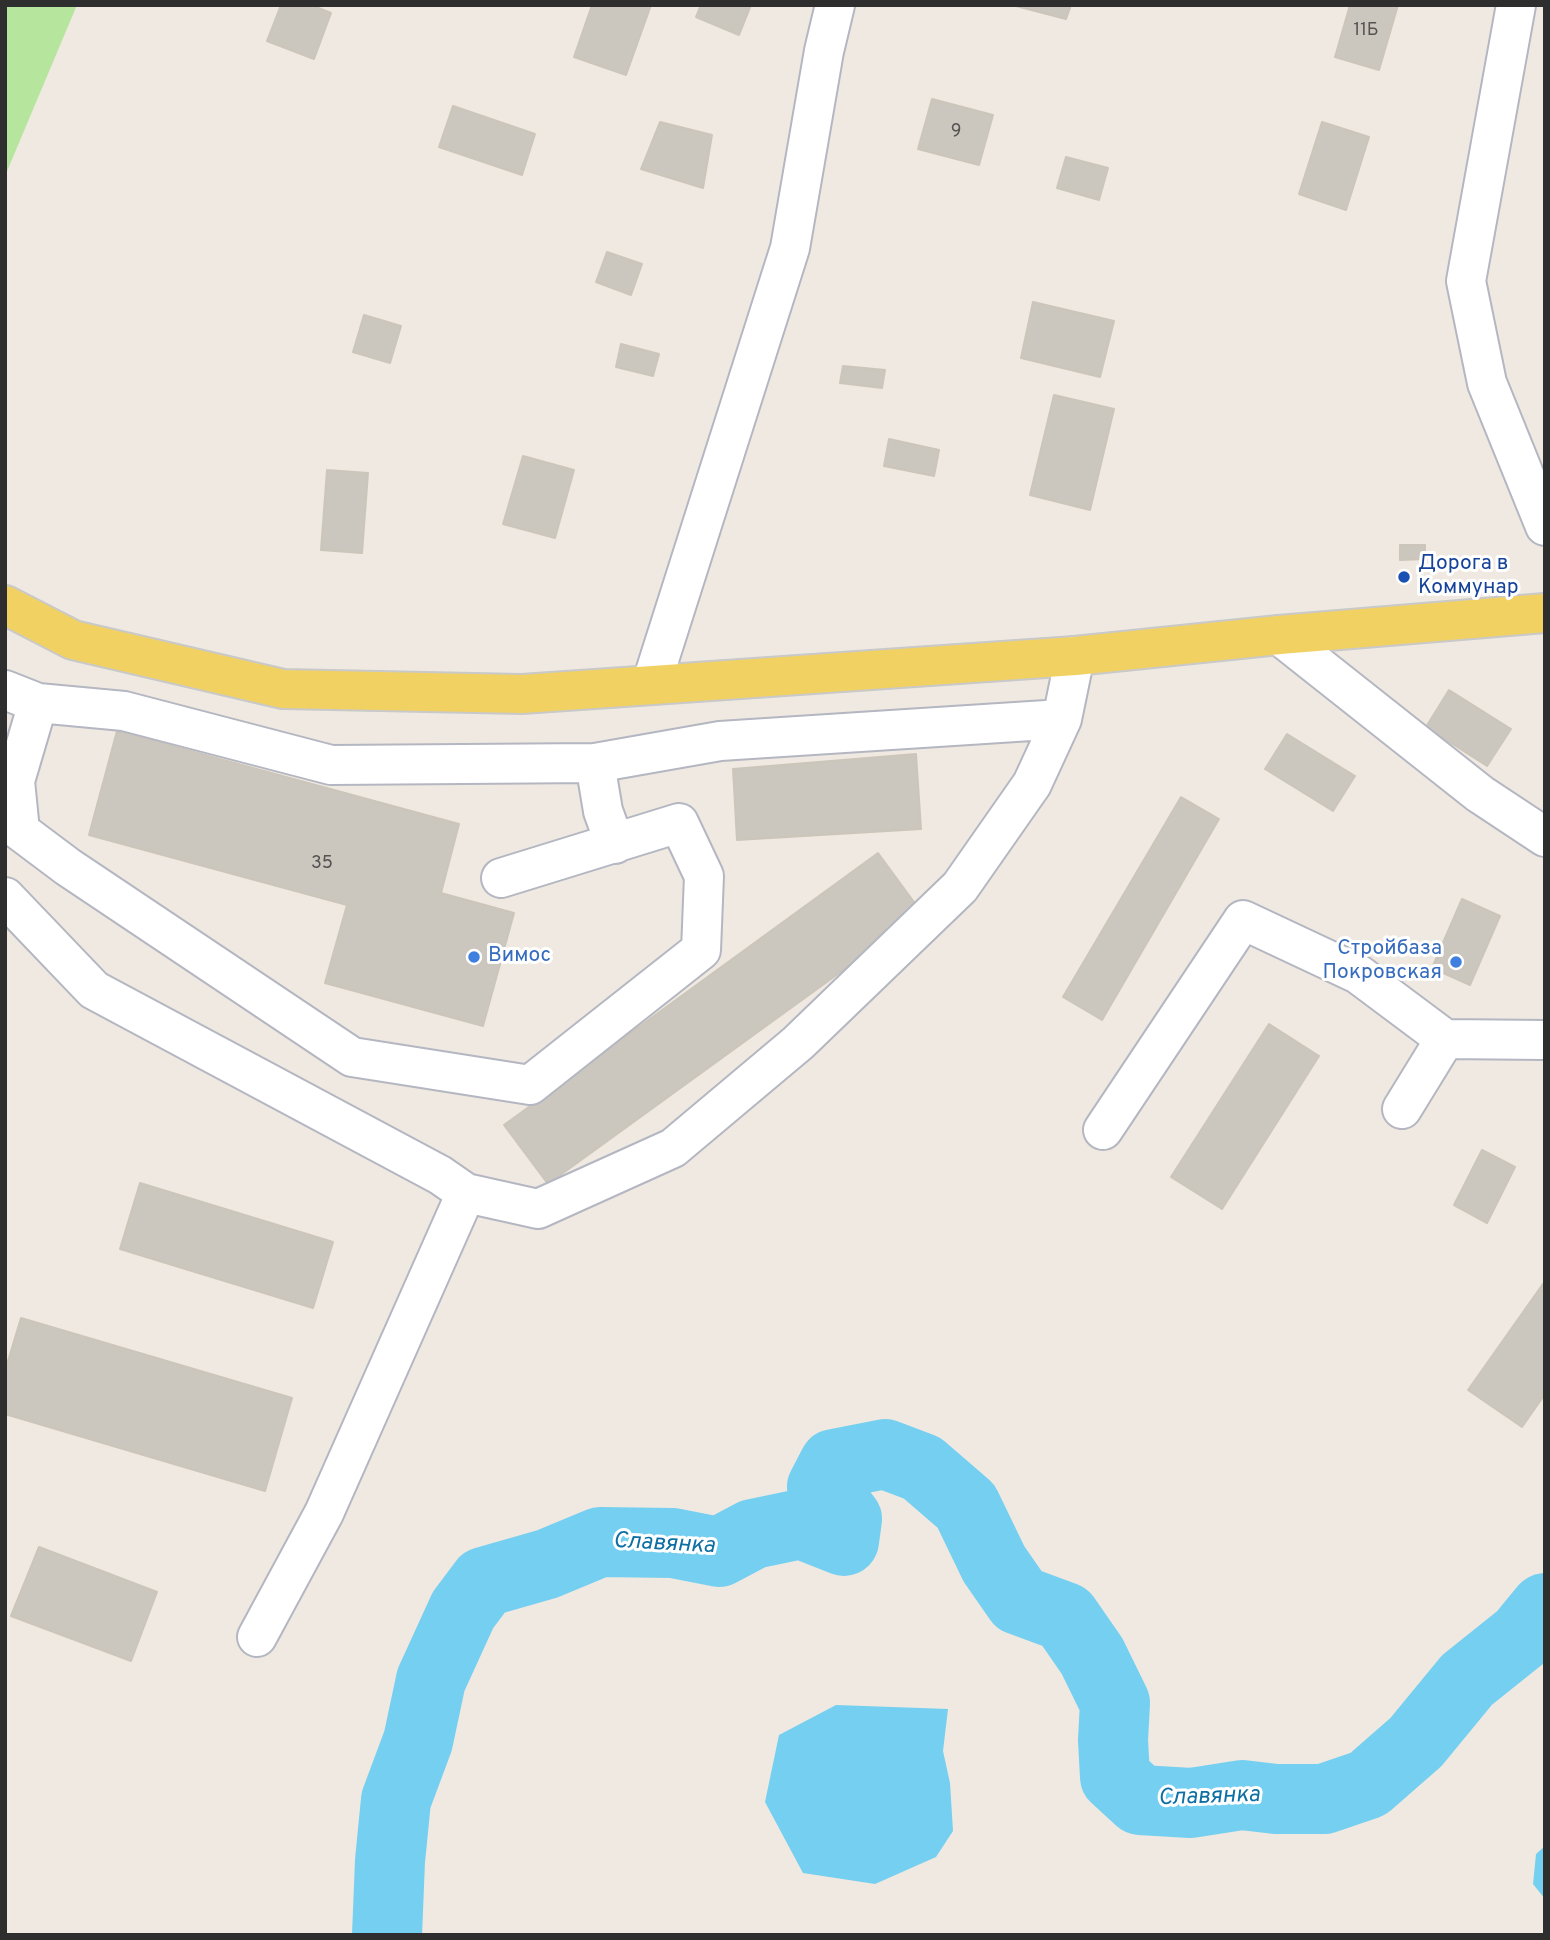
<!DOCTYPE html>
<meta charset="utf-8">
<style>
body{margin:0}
#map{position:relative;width:1550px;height:1940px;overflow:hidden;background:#efe9e1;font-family:Overpass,sans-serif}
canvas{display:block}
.frame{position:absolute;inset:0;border:7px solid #2e2e2e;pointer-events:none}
</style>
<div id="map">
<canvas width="1550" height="1940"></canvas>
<div class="frame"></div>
</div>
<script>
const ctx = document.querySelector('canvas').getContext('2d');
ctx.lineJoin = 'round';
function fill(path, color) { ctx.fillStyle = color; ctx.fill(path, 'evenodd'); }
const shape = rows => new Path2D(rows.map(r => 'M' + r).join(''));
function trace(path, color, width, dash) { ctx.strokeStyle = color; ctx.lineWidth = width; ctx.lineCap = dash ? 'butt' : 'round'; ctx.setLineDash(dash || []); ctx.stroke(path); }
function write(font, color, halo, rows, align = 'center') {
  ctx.font = font + ' Overpass,sans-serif'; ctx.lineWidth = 6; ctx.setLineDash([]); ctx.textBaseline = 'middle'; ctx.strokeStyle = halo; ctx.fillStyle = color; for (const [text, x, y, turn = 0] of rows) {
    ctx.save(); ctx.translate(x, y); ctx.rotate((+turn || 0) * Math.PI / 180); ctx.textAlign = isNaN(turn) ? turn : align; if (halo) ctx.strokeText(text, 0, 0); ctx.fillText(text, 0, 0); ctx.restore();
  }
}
fill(shape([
 [5,5,77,5,5,176]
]), '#b6e59e');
fill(shape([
 [836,1705,948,1709,943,1751,950,1783,953,1831,936,1857,875,1884,803,1873,765,1802,779,1735],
 [1545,1846,1545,1899,1533,1884,1536,1854]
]), '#75cff0');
trace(shape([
 [387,1935,390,1861,396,1800,418,1741,431,1680,463,1610,484,1582,547,1564,600,1542,673,1543,719,1552,753,1534,801,1524,844,1541,847,1519,822,1487,834,1464,885,1454,922,1468,966,1506,994,1564,1019,1600,1065,1617,1092,1656,1115,1703,1113,1740,1115,1777,1140,1800,1191,1803,1242,1795,1276,1799,1324,1799,1368,1784,1416,1742,1467,1680,1522,1636,1545,1608]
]), '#75cff0', 70);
const building = shape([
 [281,5,311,5,331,13,314,59,267,41,281,5],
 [592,5,651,5,626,75,574,57,592,5],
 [701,5,751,5,739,35,696,17,701,5],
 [1012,5,1071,5,1066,19,1012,5],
 [1350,5,1398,5,1379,70,1335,57,1350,5],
 [932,99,993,115,979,165,918,149,932,99],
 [453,106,535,134,522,175,439,147,453,106],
 [660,122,712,135,703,188,641,169,660,122],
 [1322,122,1369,137,1346,210,1299,194,1322,122],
 [1066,157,1108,168,1099,200,1057,188,1066,157],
 [607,252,642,264,631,295,596,282,607,252],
 [1033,302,1114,321,1100,377,1021,358,1033,302],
 [364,315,401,326,390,363,353,352,364,315],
 [621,344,659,354,653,376,616,367,621,344],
 [843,366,885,370,882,388,840,383,843,366],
 [1054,395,1114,409,1090,510,1030,495,1054,395],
 [889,439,939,450,934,476,884,466,889,439],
 [523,456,574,470,555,538,503,524,523,456],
 [327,470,368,473,362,553,321,550,327,470],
 [1400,545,1425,545,1425,559,1400,560,1400,545],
 [1449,690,1511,729,1487,766,1426,727,1449,690],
 [117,731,459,824,441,893,514,913,483,1026,325,983,347,905,89,835,117,731],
 [1287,734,1355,776,1333,811,1265,769,1287,734],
 [916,754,921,829,737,840,733,769,916,754],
 [1181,797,1219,819,1102,1020,1063,997,1181,797],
 [878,853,922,913,548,1184,504,1125,878,853],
 [1462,899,1500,916,1470,985,1432,968,1462,899],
 [1269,1024,1319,1056,1222,1209,1171,1177,1269,1024],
 [1482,1150,1515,1167,1487,1223,1454,1205,1482,1150],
 [140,1183,333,1242,313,1308,120,1249,140,1183],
 [1545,1281,1545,1394,1522,1427,1468,1390,1545,1281],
 [21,1318,292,1398,265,1491,5,1414,5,1371,21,1318],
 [39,1547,157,1592,131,1661,11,1616,39,1547]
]);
fill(building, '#cbc7bf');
trace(building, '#cbc5ba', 2);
const minor = shape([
 [1516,5,1466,281,1487,383,1545,526],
 [1279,635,1480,794,1545,837],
 [651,685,790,248,824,51,835,5],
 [5,690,38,703,124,711,331,765,595,763,720,741,1062,719],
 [38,703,15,781,20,831,68,867,352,1057,530,1085,701,950,704,876,679,823,501,878],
 [595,763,603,811,615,844],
 [5,897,94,990,440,1175,466,1193,538,1209,673,1148,798,1043,960,887,1032,784,1062,719,1075,656],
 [1402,1109,1445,1039],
 [1103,1130,1243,920,1358,974,1445,1039,1545,1040],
 [257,1637,324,1513,466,1193]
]);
const major = shape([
 [5,605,73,640,283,689,522,694,1075,656,1279,635,1545,613]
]);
trace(minor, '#b4b7c1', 42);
trace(major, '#c9c9c9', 42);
trace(minor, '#fff', 38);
trace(major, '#f2d163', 38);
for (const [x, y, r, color] of [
 [1404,577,7,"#1a4fb4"],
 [474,957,7,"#3f7fe0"],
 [1456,962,7,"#3f7fe0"]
]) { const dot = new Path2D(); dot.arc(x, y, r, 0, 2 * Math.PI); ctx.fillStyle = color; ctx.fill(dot); trace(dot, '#fff', 2.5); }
write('18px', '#555452', null, [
 ["11Б",1366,31],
 ["9",956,132],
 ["35",322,864]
]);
write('21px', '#164399', '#fff', [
 ["Дорога в",1418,565],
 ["Коммунар",1418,589]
], 'left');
write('21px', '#366cbe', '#fff', [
 ["Стройбаза",1442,950],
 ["Покровская",1442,974],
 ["Вимос",488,957,"left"]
], 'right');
write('italic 23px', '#0d6fa3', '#fff', [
 ["Славянка",664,1545,3],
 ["Славянка",1209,1798,-2]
]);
</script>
